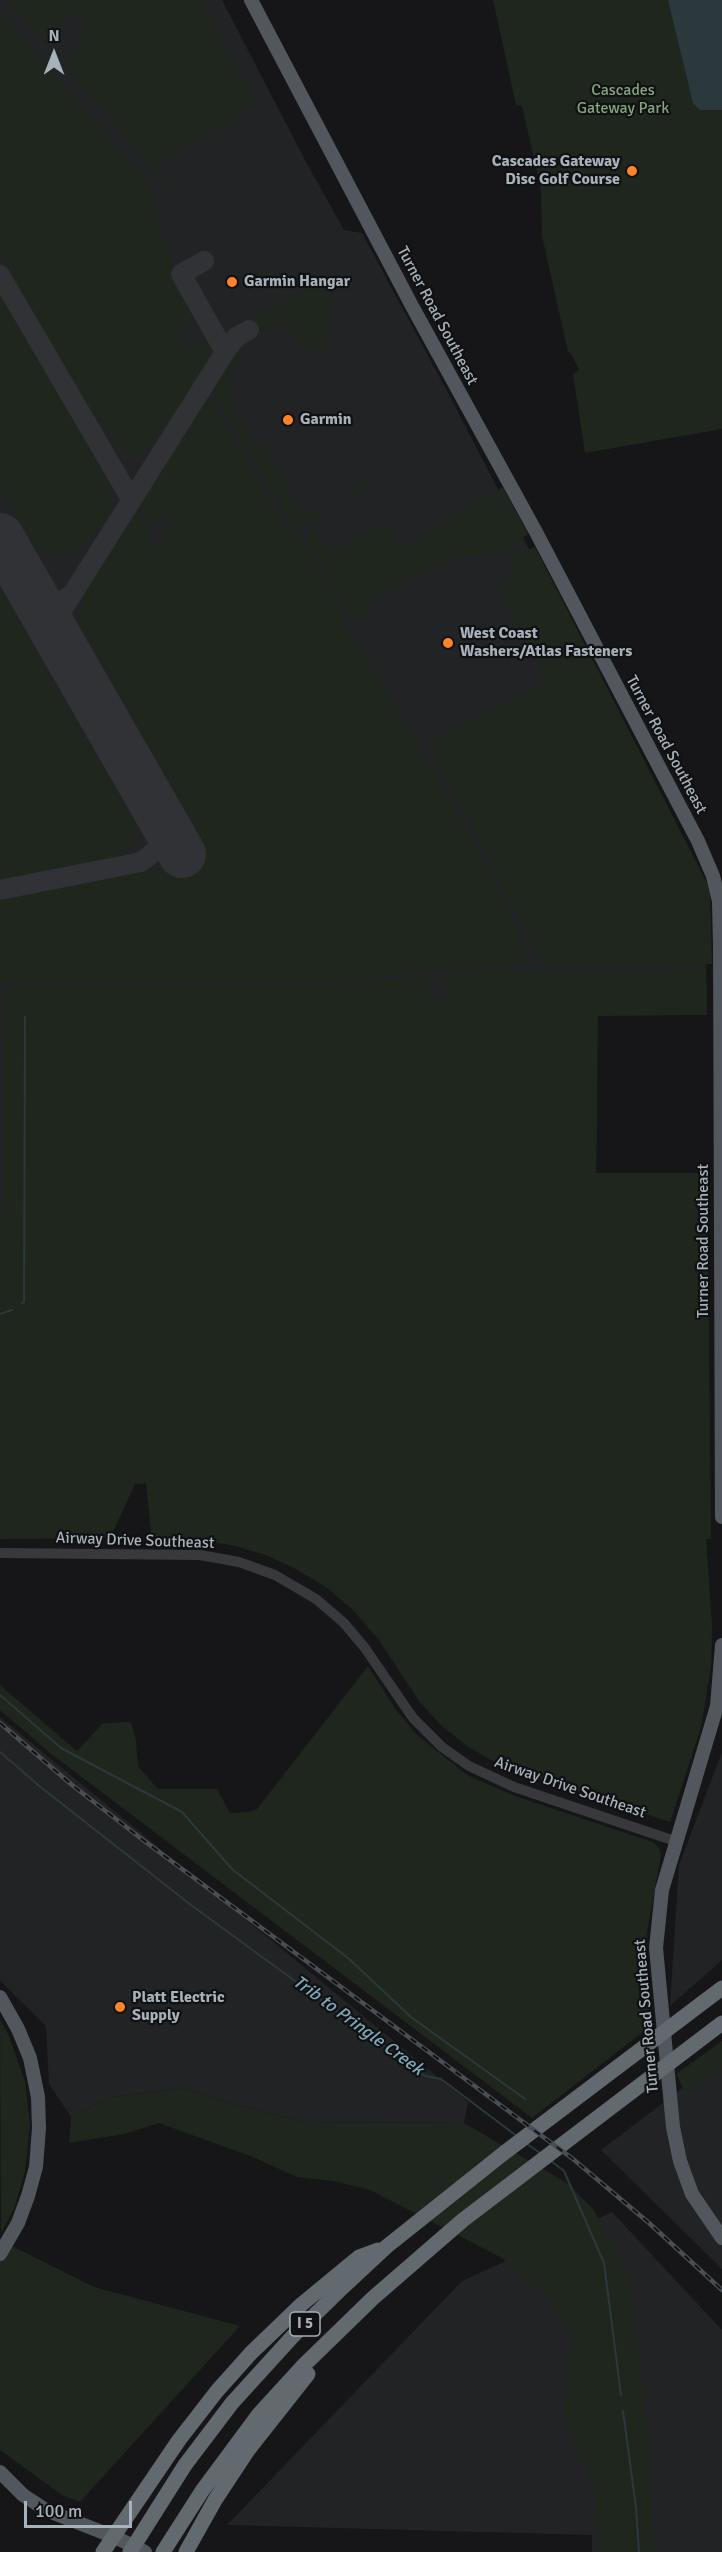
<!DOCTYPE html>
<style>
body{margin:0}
#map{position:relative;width:722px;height:2552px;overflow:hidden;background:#161618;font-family:Signika,sans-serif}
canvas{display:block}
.north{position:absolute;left:24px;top:24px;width:60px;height:60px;-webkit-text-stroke:4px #111113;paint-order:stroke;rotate:0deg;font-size:16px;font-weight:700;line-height:24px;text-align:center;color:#a7b1b9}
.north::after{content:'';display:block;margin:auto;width:21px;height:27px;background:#a7b1b9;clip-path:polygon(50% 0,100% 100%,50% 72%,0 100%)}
.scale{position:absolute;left:24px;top:2501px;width:108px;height:27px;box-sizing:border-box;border:3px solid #a7b1b9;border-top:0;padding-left:8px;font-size:18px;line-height:21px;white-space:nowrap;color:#a7b1b9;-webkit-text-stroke:4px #111113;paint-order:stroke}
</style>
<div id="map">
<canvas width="722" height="2552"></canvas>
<div class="north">N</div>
<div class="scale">100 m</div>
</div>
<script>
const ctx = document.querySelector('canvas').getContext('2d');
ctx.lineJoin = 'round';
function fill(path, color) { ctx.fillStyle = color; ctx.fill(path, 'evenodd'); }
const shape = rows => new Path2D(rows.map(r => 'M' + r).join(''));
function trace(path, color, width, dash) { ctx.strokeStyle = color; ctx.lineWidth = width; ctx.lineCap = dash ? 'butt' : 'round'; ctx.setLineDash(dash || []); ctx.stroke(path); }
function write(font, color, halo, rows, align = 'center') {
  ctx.font = font + ' Signika,sans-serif'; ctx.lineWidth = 4.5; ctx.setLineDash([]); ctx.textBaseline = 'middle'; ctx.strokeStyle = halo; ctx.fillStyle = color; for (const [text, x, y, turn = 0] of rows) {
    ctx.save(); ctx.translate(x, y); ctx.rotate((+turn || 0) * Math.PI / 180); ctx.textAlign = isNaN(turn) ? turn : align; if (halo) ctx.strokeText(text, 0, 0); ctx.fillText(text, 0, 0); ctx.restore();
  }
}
fill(shape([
 [0,0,222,0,305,160,344,230,362,233,447,391,531,553,705,904,707,1015,598,1015,595,1067,597,1095,596,1173,707,1173,711,1539,706,1539,712,1628,711,1666,701,1727,670,1822,504,1767,467,1746,441,1725,419,1701,379,1640,357,1613,326,1587,296,1569,266,1555,236,1546,196,1539,152,1539,146,1483,135,1484,110,1538,0,1539],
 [0,1717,468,2102,464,2123,304,2122,225,2102,187,2088,112,2097,71,2117,49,2084,46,2026,0,1981],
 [722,1752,722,1960,670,2006,679,1865],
 [722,2058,722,2269,601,2150],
 [612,2212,722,2330,722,2552,592,2552,592,2535,227,2525,462,2281]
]), '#222325');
fill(shape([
 [7,0,199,0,254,101,233,113,236,118,157,163,176,198,113,121,65,67,89,24,69,12,46,44],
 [493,0,722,0,722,429,585,453,573,374,579,370,571,353,568,352,542,236,541,190,522,106,516,105],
 [0,12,147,183,152,193,161,237,172,262,170,263,199,316,177,330,187,348,210,335,217,347,181,407,148,445,138,454,127,454,122,451,82,398,0,255],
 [322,280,329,287,327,290,333,299,322,345,317,351,298,343,286,322,280,302],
 [0,290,85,438,112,495,111,505,94,539,72,551,49,552,35,547,0,487],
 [277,304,284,323,265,332,263,329,259,331,250,317,269,306,272,310],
 [239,346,241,351,238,353,240,358,234,362,237,367,231,372,233,377,226,381,231,398,235,400,232,411,235,416,241,416,244,425,249,430,246,437,253,444,246,448,213,389],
 [203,402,213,404,282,523,298,534,322,573,340,607,344,624,398,710,498,886,525,943,526,954,515,965,503,968,442,969,357,980,323,981,15,980,0,984,0,898,148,870,161,869,204,843,78,620,87,586,135,510,151,526,146,536,151,544,154,547,161,546,166,532,173,522,164,516,158,522,151,522,141,510,139,502],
 [262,441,304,515,315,510,320,518,302,526,296,526,287,518,247,449],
 [364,479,368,479,371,487,343,503,344,499,357,491,353,485],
 [503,487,528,534,505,550,483,556,448,558,366,603,367,613,358,617,349,614,306,539,307,534,315,529,329,554,386,523,400,549],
 [535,547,710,889,712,964,544,964,429,746,430,741,546,681,498,589,511,577,512,557],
 [0,589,133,820,133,836,129,846,121,854,111,859,0,881],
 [706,969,707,1015,598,1016,596,1173,707,1173,711,1539,706,1539,712,1628,711,1666,701,1727,670,1822,504,1767,467,1746,441,1725,419,1701,379,1640,353,1610,326,1587,296,1569,266,1555,236,1546,196,1539,152,1539,146,1483,135,1484,110,1538,0,1538,0,1208,4,1209,5,994,7,989,12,986,25,984,314,985,373,982,432,975,433,979,426,991,435,1002,452,994,440,978,440,974,551,970],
 [368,1666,396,1710,416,1734,467,1775,515,1796,653,1842,659,1848,661,1855,647,1932,646,1996,652,2025,532,2118,50,1753,0,1710,0,1685,77,1751,103,1723,131,1722,136,1741,138,1766,158,1789,217,1789,230,1813,249,1812,257,1809],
 [0,2019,9,2036,25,2081,30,2124,25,2172,14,2209,1,2233],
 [722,2041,722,2066,686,2094,676,2074],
 [187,2088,225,2102,304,2122,464,2123,567,2183,594,2210,625,2274,640,2360,655,2552,598,2552,596,2492,563,2418,572,2333,546,2296,502,2258,370,2190,334,2181,297,2177,253,2157,159,2123,124,2134,69,2143,71,2117,112,2097],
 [0,2240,94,2287,240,2326,80,2502,62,2495,0,2450]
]), '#1e261d');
fill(shape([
 [668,0,722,0,722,110,700,110,693,103]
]), '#2b393d');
trace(shape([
 [22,1303,24,1302,25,1017],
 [0,1314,12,1310],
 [0,1695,61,1748,182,1812,233,1870,348,1958,411,2017,525,2099],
 [0,1752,38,1785,191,1905,425,2076,441,2079,518,2137],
 [527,2144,540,2153],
 [551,2161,564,2171,604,2263,621,2395],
 [623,2411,636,2508,639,2552]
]), '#2b393d', 2);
trace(shape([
 [0,275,131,499],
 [225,352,236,337,249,330],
 [31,591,42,600,50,601,63,600,71,595],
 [58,639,56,627,61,612,225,352,181,274,204,261],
 [0,890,141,862,155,851,163,837,161,818]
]), '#303236', 20);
trace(shape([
 [0,537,182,854]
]), '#303236', 48);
trace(shape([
 [0,1553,200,1555,239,1562,275,1575,316,1599,344,1623,365,1648,413,1718,442,1747,469,1766,514,1787,675,1841]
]), '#37393d', 10);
trace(shape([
 [251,0,412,306,536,532,698,841,713,876,719,901,720,946,722,1517],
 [722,1645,717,1706,662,1890,656,1948,673,2127,680,2161,692,2194,722,2238],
 [0,1997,18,2029,30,2058,38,2097,39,2128,36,2167,28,2196,18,2223,0,2254],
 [0,2472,23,2495,46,2510,117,2538,145,2552]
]), '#52575d', 14);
trace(shape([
 [103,2552,179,2440,217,2391,251,2353,302,2304,359,2257,378,2250],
 [130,2552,185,2465,232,2403,293,2336,342,2288,386,2247,504,2153,722,1988],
 [163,2552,202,2491,259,2414,302,2367,373,2298,463,2220,722,2023],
 [186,2552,215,2500,248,2450,308,2374]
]), '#62696f', 15);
const rail = shape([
 [0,1723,72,1785,143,1840,573,2159,649,2223,722,2290]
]);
trace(rail, '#494e53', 4.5);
trace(rail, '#111113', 2, [7]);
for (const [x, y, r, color] of [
 [632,171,6,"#ff8327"],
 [232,282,6,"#ff8327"],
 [288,420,6,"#ff8327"],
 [448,643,6,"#ff8327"],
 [120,2007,6,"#ff8327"]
]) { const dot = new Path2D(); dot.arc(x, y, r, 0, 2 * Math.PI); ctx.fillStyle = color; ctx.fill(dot); trace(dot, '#111113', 2); }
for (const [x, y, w] of [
 [305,2324,30]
]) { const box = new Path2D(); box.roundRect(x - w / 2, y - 12, w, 24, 4.5); ctx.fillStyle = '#111113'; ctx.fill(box); trace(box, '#a7b1b9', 1.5); }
write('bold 15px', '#a7b1b9', null, [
 ["I 5",305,2324]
]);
write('16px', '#84a57c', '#111113', [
 ["Cascades",623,91],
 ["Gateway Park",623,109]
]);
write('bold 16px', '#a7b1b9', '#111113', [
 ["Cascades Gateway",620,162,"right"],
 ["Disc Golf Course",620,180,"right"],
 ["Garmin Hangar",244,282],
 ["Garmin",300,420],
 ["West Coast",460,634],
 ["Washers/Atlas Fasteners",460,652],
 ["Platt Electric",132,1998],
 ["Supply",132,2016]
], 'left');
write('16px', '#a7b1b9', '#111113', [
 ["Turner Road Southeast",437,316,62],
 ["Turner Road Southeast",666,745,62],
 ["Turner Road Southeast",704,1241,-90],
 ["Airway Drive Southeast",135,1541,2],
 ["Airway Drive Southeast",570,1788,19],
 ["Turner Road Southeast",647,2016,-95]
]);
write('italic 18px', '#7ba9b7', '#111113', [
 ["Trib to Pringle Creek",358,2026,36]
]);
</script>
